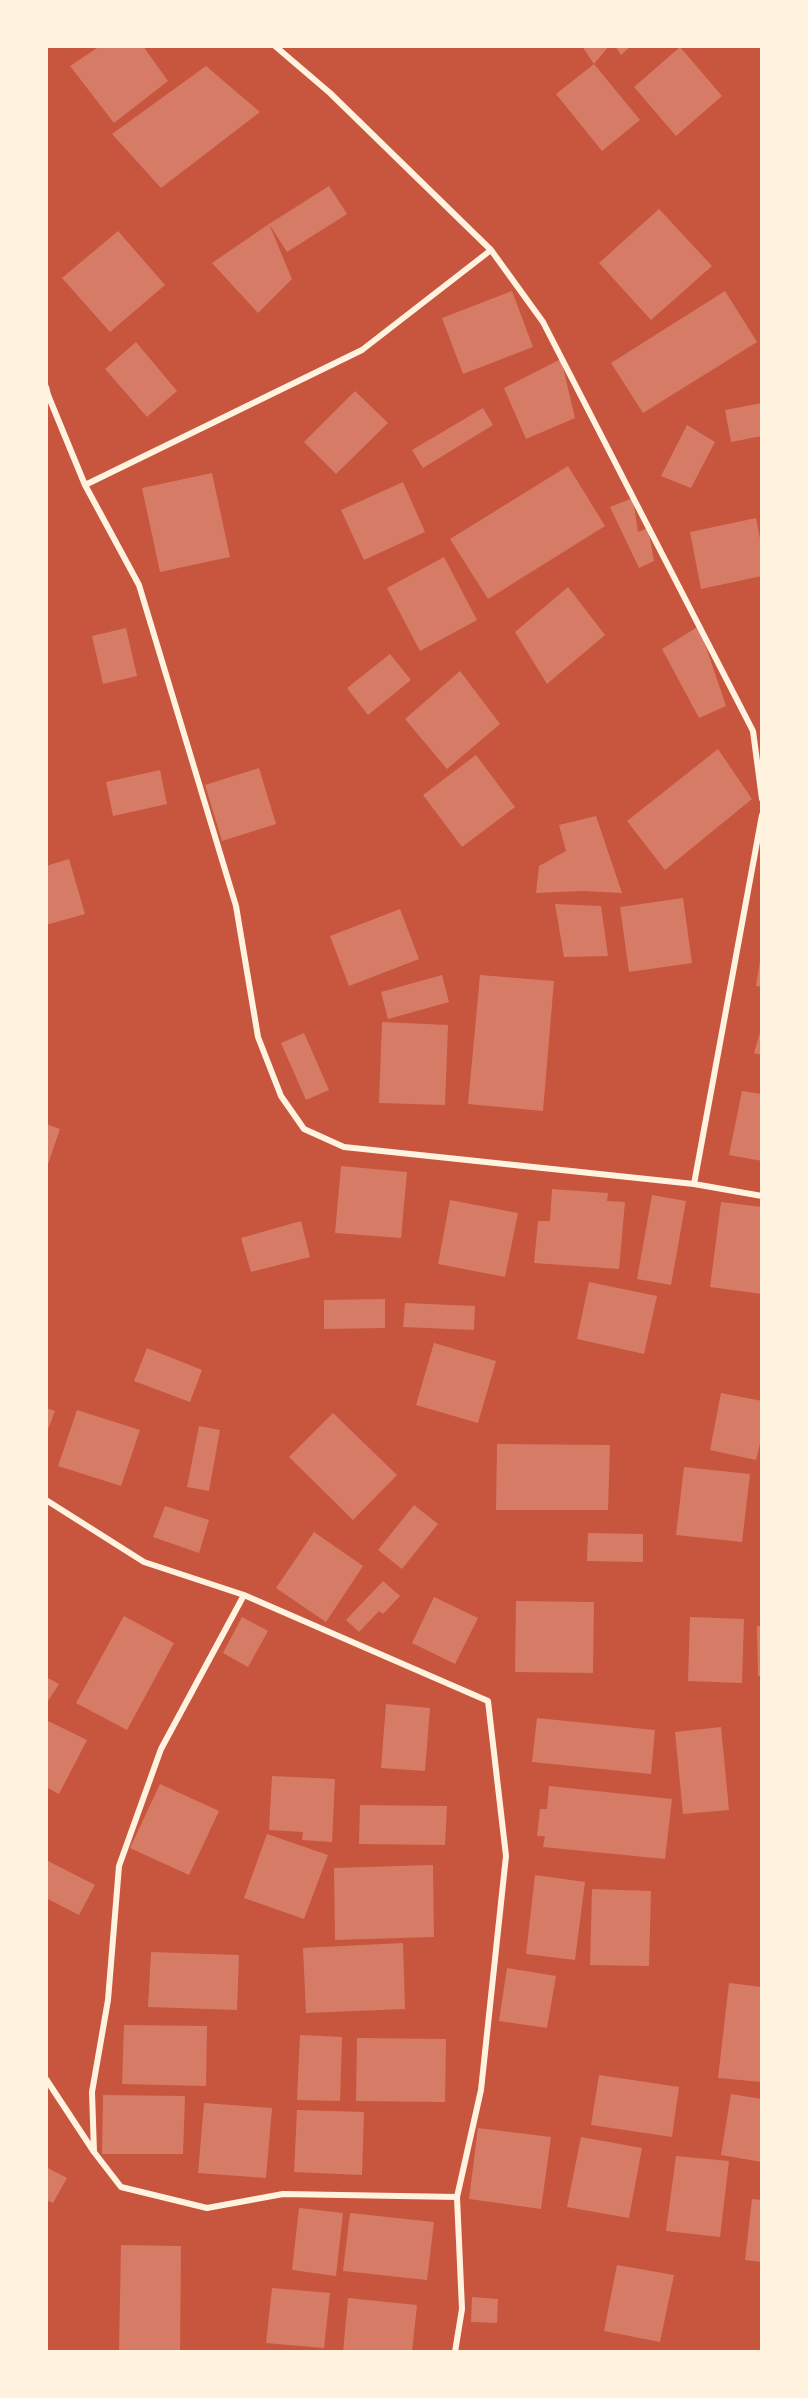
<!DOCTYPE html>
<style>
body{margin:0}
#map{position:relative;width:808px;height:2398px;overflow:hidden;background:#c8553d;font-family:"PT Sans Narrow",sans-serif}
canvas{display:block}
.frame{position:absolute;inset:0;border:48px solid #fff3e0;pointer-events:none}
</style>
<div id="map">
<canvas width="808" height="2398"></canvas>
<div class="frame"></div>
</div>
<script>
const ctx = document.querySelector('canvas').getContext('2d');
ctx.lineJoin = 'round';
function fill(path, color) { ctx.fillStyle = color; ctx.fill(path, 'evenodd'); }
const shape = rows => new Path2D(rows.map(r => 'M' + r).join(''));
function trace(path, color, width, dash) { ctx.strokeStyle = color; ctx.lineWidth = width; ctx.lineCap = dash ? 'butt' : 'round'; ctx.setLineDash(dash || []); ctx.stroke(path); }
fill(shape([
 [100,46,143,46,168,81,114,123,70,66],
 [582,46,609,46,594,64],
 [615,46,631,46,621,55],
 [680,47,722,96,676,136,634,87],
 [594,64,640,120,602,151,556,94],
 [206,66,260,112,161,188,112,134],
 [329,186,347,214,287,252,269,224],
 [659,209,712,266,651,320,599,263],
 [269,224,292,279,258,313,212,263],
 [118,231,165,285,110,332,62,278],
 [512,291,533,347,463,374,442,318],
 [725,291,757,342,643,413,611,363],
 [136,342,177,391,147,417,105,369],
 [561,359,575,418,526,439,504,388],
 [355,391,388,423,336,474,304,442],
 [762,403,762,436,731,442,725,410],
 [483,408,493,425,423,468,412,450],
 [687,425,715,442,691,488,661,476],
 [568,466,605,526,488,599,450,539],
 [212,473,230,557,160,572,142,488],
 [403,482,425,532,364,560,341,510],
 [633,498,638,532,648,528,654,561,639,568,610,507],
 [756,518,762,549,762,576,701,589,690,532],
 [444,557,477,620,420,651,387,588],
 [568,587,605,635,547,684,515,632],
 [699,626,726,706,699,718,662,649],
 [126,628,137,676,103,684,92,636],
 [390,654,411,680,368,715,347,688],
 [460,671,500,724,447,769,405,719],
 [718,749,752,799,665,870,627,821],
 [476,755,515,807,462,847,423,795],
 [259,768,276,824,222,841,205,785],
 [160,770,167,804,113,816,106,782],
 [596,816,622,893,582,891,536,893,539,866,566,851,559,825],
 [69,859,85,914,46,925,46,866],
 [683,898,692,963,629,972,620,907],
 [555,904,601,906,608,956,564,957],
 [400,909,419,959,349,986,330,936],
 [760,961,762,961,762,987,756,986],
 [442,975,449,1002,388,1019,381,992],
 [480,975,554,981,543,1111,468,1104],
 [382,1022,448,1025,445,1105,379,1103],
 [762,1026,762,1055,754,1053],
 [304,1033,329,1090,306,1100,281,1043],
 [742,1091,762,1094,762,1161,729,1155],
 [46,1124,60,1129,47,1167,46,1167],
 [341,1166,407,1172,401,1238,335,1233],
 [552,1189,608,1193,607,1201,625,1202,619,1269,534,1263,538,1221,550,1221],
 [652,1195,686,1201,671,1285,637,1279],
 [450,1200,518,1213,505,1277,438,1264],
 [721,1202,762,1207,762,1294,710,1287],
 [301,1221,310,1257,251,1272,241,1238],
 [589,1282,657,1296,644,1354,577,1339],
 [385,1299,385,1328,324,1329,324,1300],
 [405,1303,475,1306,474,1330,403,1327],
 [434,1343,496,1361,478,1423,416,1405],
 [147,1348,202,1370,190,1402,134,1381],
 [721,1393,762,1401,762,1435,756,1460,710,1450],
 [46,1408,55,1411,47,1432,46,1432],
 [77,1410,140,1430,121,1486,58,1466],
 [333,1413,397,1475,353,1520,289,1457],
 [199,1426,220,1430,209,1491,187,1487],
 [497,1444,610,1445,608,1510,496,1510],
 [684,1467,750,1474,742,1542,676,1535],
 [414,1505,438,1524,402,1569,378,1550],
 [165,1506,209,1520,199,1553,153,1537],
 [314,1532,363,1566,326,1622,276,1588],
 [588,1533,643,1534,643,1562,587,1561],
 [383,1581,400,1596,383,1614,379,1611,359,1632,346,1620],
 [434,1597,478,1618,455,1664,412,1643],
 [516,1601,594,1602,593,1673,515,1672],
 [124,1616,174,1643,127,1730,76,1703],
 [242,1617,268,1631,248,1667,223,1653],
 [690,1617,744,1619,742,1683,688,1681],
 [757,1626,762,1626,762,1676,758,1676],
 [46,1677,59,1684,46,1704],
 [386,1704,430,1708,425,1771,381,1768],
 [537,1718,655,1730,651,1774,532,1762],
 [46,1720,87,1740,59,1794,46,1787],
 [721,1727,729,1810,683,1814,675,1732],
 [272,1776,335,1779,332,1842,302,1840,303,1832,269,1830],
 [160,1784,219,1811,189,1875,130,1848],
 [549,1786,672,1799,665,1859,543,1847,545,1836,537,1836,540,1809,547,1809],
 [360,1805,447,1806,445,1845,359,1844],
 [267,1834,328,1855,304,1919,244,1898],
 [46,1860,95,1885,79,1915,46,1898],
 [433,1865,434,1937,335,1940,334,1868],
 [535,1875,585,1882,575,1960,526,1954],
 [592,1889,651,1891,649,1966,590,1965],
 [403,1943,405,2009,306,2013,303,1948],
 [151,1952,239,1955,237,2010,148,2007],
 [507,1968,556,1976,547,2028,499,2021],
 [729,1983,762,1987,762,2082,718,2078],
 [124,2025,207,2026,206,2086,122,2084],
 [300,2035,342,2037,340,2101,297,2100],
 [357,2038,446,2039,445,2102,356,2101],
 [599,2075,679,2087,672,2137,591,2125],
 [731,2094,762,2099,762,2162,721,2155],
 [103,2095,185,2096,183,2154,102,2154],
 [204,2103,272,2108,266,2178,198,2173],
 [297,2110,364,2112,362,2175,294,2172],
 [478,2128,551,2137,541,2209,469,2199],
 [581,2137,642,2148,629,2218,567,2207],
 [676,2156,729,2161,720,2237,666,2231],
 [46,2167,67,2178,53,2203,46,2200],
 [752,2199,762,2200,762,2262,745,2260],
 [299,2208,343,2213,336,2276,292,2270],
 [350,2213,434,2222,427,2280,343,2271],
 [121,2245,181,2246,180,2352,119,2352],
 [617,2265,674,2275,660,2342,604,2331],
 [272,2288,330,2293,324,2348,266,2343],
 [472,2297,498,2299,497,2323,471,2322],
 [348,2298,417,2305,412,2352,343,2352]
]), '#d67c66');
trace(shape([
 [275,46,330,93,491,250,543,322,753,731,762,799],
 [46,387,48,395,85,485,139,585,236,906,258,1037,281,1096,304,1129,344,1147,694,1184,762,1196],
 [85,485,362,350,491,250],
 [694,1184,762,815],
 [46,1500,144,1562,244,1595,488,1701,506,1856,481,2090,457,2197,462,2309,455,2352],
 [244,1595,161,1749,119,1866,108,2000,92,2092,94,2152,121,2187,207,2208,283,2194,457,2197],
 [46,2079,94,2152]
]), '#fff3e0', 6);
</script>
